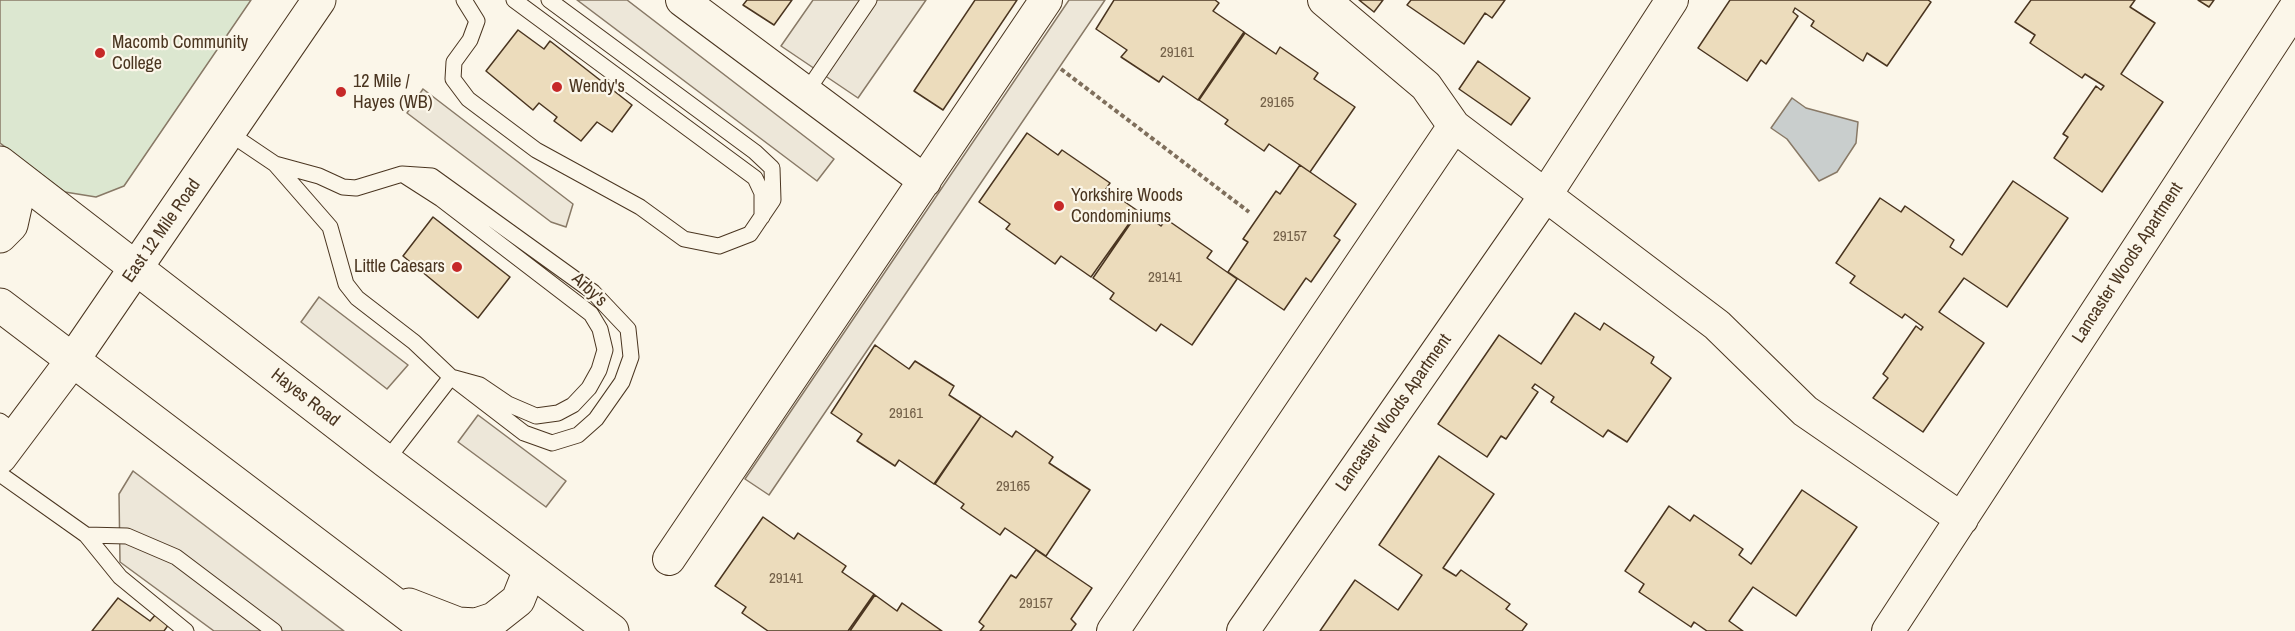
<!DOCTYPE html>
<style>
body{margin:0}
canvas{display:block;background:#fbf6e9}
</style>
<canvas width="2295" height="631"></canvas>
<script>
const ctx = document.querySelector('canvas').getContext('2d');
ctx.lineJoin = 'round';
function fill(path, color) { ctx.fillStyle = color; ctx.fill(path, 'evenodd'); }
const shape = rows => new Path2D(rows.map(r => 'M' + r).join(''));
function trace(path, color, width, dash) { ctx.strokeStyle = color; ctx.lineWidth = width; ctx.lineCap = dash ? 'butt' : 'round'; ctx.setLineDash(dash || []); ctx.stroke(path); }
function write(font, color, halo, rows, align = 'center') {
  ctx.font = font + ' "Archivo Narrow",sans-serif'; ctx.lineWidth = 4.5; ctx.setLineDash([]); ctx.textBaseline = 'middle'; ctx.strokeStyle = halo; ctx.fillStyle = color; for (const [text, x, y, turn = 0] of rows) {
    ctx.save(); ctx.translate(x, y); ctx.rotate((+turn || 0) * Math.PI / 180); ctx.textAlign = isNaN(turn) ? turn : align; if (halo) ctx.strokeText(text, 0, 0); ctx.fillText(text, 0, 0); ctx.restore();
  }
}
const green = shape([
 [0,0,251,0,124,186,96,197,65,192,0,143,0,0]
]);
fill(green, '#dce7d0');
trace(green, '#887966', 1.5);
const parking = shape([
 [577,0,627,0,834,159,817,181,577,0],
 [813,0,926,0,858,98,781,46,813,0],
 [1069,0,1105,0,769,495,745,479,1069,0],
 [423,89,573,204,566,227,551,222,407,113,423,89],
 [319,297,408,365,387,389,301,322,319,297],
 [478,415,566,481,546,507,458,442,478,415],
 [133,471,344,631,214,631,120,562,119,494,133,471]
]);
fill(parking, '#ede7d9');
trace(parking, '#887966', 1.5);
const water = shape([
 [1792,98,1806,108,1858,122,1856,143,1837,172,1819,181,1787,139,1771,128,1792,98]
]);
fill(water, '#c9cecd');
trace(water, '#887966', 1.5);
const building = shape([
 [747,0,792,0,774,25,743,5,747,0],
 [975,0,1017,0,943,110,914,91,975,0],
 [1114,0,1215,0,1219,3,1213,11,1244,32,1198,100,1163,76,1159,82,1121,57,1127,50,1096,29,1114,0],
 [1359,0,1383,0,1374,12,1359,0],
 [1411,0,1505,0,1492,18,1485,13,1464,44,1407,5,1411,0],
 [1730,0,1928,0,1931,2,1887,66,1867,53,1863,61,1811,26,1814,21,1795,8,1793,12,1798,16,1766,64,1761,60,1747,81,1698,48,1730,0],
 [2031,0,2135,0,2130,7,2155,23,2121,74,2163,102,2102,192,2054,158,2068,137,2063,134,2096,86,2101,90,2104,86,2085,74,2082,78,2030,43,2035,35,2015,22,2031,0],
 [2198,0,2214,0,2209,7,2198,0],
 [518,30,544,49,550,41,632,105,612,132,597,122,581,141,554,121,557,117,539,103,533,110,486,71,518,30],
 [1245,33,1276,54,1280,47,1318,73,1314,79,1355,107,1310,172,1269,144,1264,151,1225,124,1228,120,1199,100,1245,33],
 [1478,61,1530,98,1511,125,1459,89,1478,61],
 [1027,133,1058,155,1062,150,1110,183,1106,189,1138,211,1091,277,1061,256,1055,264,1006,229,1010,224,979,202,1027,133],
 [1300,165,1356,204,1334,236,1340,240,1311,282,1306,278,1284,310,1228,272,1248,242,1243,239,1276,191,1280,194,1300,165],
 [2013,181,2068,218,2007,307,1964,278,1939,312,1984,343,1923,432,1873,398,1888,378,1883,374,1916,326,1921,330,1923,327,1905,314,1902,318,1850,283,1855,276,1836,263,1880,198,1901,212,1905,206,1954,240,1950,247,1962,255,2013,181],
 [1139,211,1161,226,1166,219,1212,251,1207,258,1237,279,1192,345,1161,324,1156,331,1110,299,1114,293,1093,278,1139,211],
 [433,217,510,277,478,318,403,256,433,217],
 [1575,313,1600,330,1604,323,1654,357,1651,363,1671,378,1627,442,1608,430,1603,437,1551,402,1554,397,1535,384,1532,388,1538,392,1506,439,1501,436,1487,457,1438,424,1499,335,1541,364,1575,313],
 [875,345,909,369,915,361,954,386,949,395,981,416,934,484,899,460,895,466,857,441,862,434,831,413,875,345],
 [981,416,1012,437,1016,431,1053,457,1049,463,1090,490,1046,556,1005,528,1000,535,961,508,964,504,935,484,981,416],
 [1439,456,1494,494,1443,568,1456,576,1461,570,1510,604,1506,609,1527,624,1522,631,1320,631,1355,580,1398,610,1422,575,1379,545,1439,456],
 [1802,490,1857,527,1796,616,1753,587,1729,621,1743,631,1707,631,1694,622,1691,627,1639,592,1644,584,1625,571,1669,506,1690,521,1694,515,1743,549,1739,555,1751,564,1802,490],
 [763,517,794,539,798,533,846,566,842,572,874,594,848,631,768,631,742,613,746,607,715,586,763,517],
 [1036,550,1092,588,1071,619,1076,624,1071,631,980,631,984,626,979,622,1011,575,1016,578,1036,550],
 [875,595,897,611,902,603,942,631,850,631,875,595],
 [118,598,150,621,156,614,169,624,164,631,92,631,118,598]
]);
fill(building, '#ecdcbc');
trace(building, '#4a3520', 1.5);
const service = shape([
 [464,0,477,21,470,40,454,62,453,79,468,99,536,150,640,207,684,239,719,246,750,234,773,200,772,168,755,152,549,0],
 [514,0,755,178,762,193,762,217],
 [805,94,869,0],
 [229,133,275,164,319,176,343,187,356,188,402,174,432,176,593,292,628,329,631,357,622,382,596,419,578,435,552,443,524,433,451,377,386,461],
 [275,164,330,227,346,284,357,298,414,342,451,377,480,385,508,404,536,416,558,413,573,405,589,388,599,370,605,350,600,329,591,314,441,199,402,174],
 [0,421,17,434],
 [0,474,86,535,127,536,176,557,274,631],
 [86,535,120,577,186,631]
]);
const minor = shape([
 [682,0,925,181],
 [1454,126,1717,325,1805,411,1962,519],
 [669,559,1046,0],
 [1113,631,1454,126,1426,86,1324,0],
 [1243,631,1545,196,1672,0],
 [1888,631,2295,8]
]);
const tertiary = shape([
 [0,163,386,461,612,631],
 [0,236,11,225,17,198,10,171],
 [0,305,430,631],
 [409,605,458,624,476,625,494,619,518,600,530,570]
]);
const secondary = shape([
 [0,457,72,361,319,0]
]);
trace(service, '#4a3520', 17);
trace(minor, '#4a3520', 34);
trace(tertiary, '#4a3520', 35);
trace(secondary, '#4a3520', 35);
trace(shape([
 [1061,69,1249,212]
]), '#7f6f5c', 4, [4.5, 3]);
trace(service, '#fbf6e9', 15);
trace(minor, '#fbf6e9', 32);
trace(tertiary, '#fbf6e9', 33);
trace(secondary, '#fbf6e9', 33);
for (const [x, y, r, color] of [
 [100,53,6,"#c62828"],
 [557,87,6,"#c62828"],
 [341,92,6,"#c62828"],
 [1059,206,6,"#c62828"],
 [457,267,6,"#c62828"]
]) { const dot = new Path2D(); dot.arc(x, y, r, 0, 2 * Math.PI); ctx.fillStyle = color; ctx.fill(dot); trace(dot, '#fbf6e9', 2); }
write('15px', '#725f47', null, [
 ["29161",1177,53],
 ["29165",1277,103],
 ["29157",1290,237],
 ["29141",1165,278],
 ["29161",906,414],
 ["29165",1013,487],
 ["29141",786,579],
 ["29157",1036,604]
]);
write('18px', '#4a3520', '#fbf6e9', [
 ["Macomb Community",112,43],
 ["College",112,64],
 ["12 Mile /",353,82],
 ["Hayes (WB)",353,103],
 ["Wendy's",569,87],
 ["Yorkshire Woods",1071,196],
 ["Condominiums",1071,217],
 ["Little Caesars",445,267,"right"]
], 'left');
write('18px', '#4a3520', '#fbf6e9', [
 ["East 12 Mile Road",162,231,-55],
 ["Lancaster Woods Apartment",2128,263,-57],
 ["Arby's",589,290,43],
 ["Hayes Road",305,398,38],
 ["Lancaster Woods Apartment",1394,413,-55]
]);
</script>
